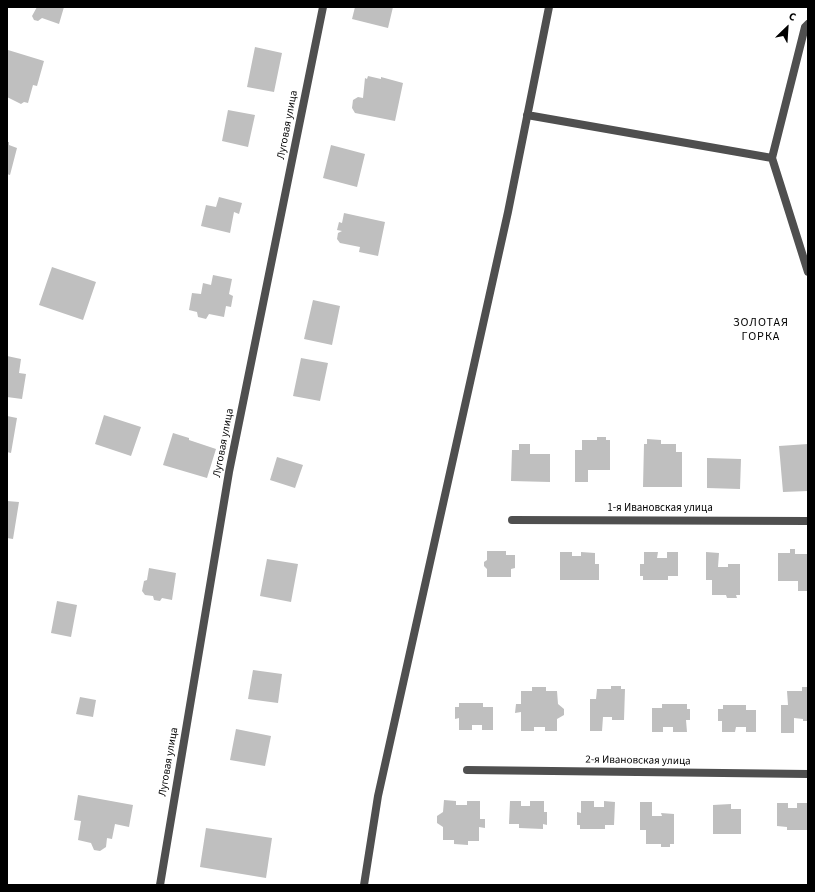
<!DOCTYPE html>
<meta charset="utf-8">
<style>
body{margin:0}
#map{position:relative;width:815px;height:892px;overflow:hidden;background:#fff;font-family:"Source Sans 3",sans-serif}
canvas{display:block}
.frame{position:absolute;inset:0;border:8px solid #000;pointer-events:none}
.north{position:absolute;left:767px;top:8px;width:40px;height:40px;-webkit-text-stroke:3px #fff;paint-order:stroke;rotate:25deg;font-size:11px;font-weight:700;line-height:16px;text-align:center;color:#000}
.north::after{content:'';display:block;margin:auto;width:14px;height:18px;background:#000;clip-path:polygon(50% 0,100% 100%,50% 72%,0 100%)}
</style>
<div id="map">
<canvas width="815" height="892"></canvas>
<div class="frame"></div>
<div class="north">С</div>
</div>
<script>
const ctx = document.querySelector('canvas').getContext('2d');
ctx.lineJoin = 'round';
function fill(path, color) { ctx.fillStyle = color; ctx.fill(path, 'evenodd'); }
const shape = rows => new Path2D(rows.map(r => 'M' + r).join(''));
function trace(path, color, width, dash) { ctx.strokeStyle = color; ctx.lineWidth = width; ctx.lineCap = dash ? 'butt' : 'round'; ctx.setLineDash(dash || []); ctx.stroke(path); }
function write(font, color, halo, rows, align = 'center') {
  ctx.font = font + ' "Source Sans 3",sans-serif'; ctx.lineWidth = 3; ctx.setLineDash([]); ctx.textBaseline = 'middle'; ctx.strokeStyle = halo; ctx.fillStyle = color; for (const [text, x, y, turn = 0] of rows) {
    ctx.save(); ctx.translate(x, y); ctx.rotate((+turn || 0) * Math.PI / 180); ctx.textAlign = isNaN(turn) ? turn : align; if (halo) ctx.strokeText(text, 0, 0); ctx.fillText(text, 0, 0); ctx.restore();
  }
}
fill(shape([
 [37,7,64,7,59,24,42,18,38,21,34,20,32,16],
 [355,7,393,7,388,28,352,19],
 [255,47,282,53,274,92,247,87],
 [8,50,44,61,37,86,33,85,28,103,24,102,21,104,7,97],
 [368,76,381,79,381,77,403,83,395,121,355,113,352,108,353,100,358,97,363,98,365,78,367,79],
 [228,110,255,115,248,147,222,141],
 [7,142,9,142,9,145,17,148,10,175,7,174],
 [331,145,365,154,357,187,323,178],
 [219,197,242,203,239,214,234,212,230,233,201,226,206,205,216,207],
 [344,213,385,222,378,256,359,252,360,247,340,243,337,239,338,233,342,231,337,230,339,222,342,223],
 [52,267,96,282,83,320,39,305],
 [213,275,232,279,229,294,233,296,231,307,226,306,224,317,209,314,206,319,198,317,197,312,189,310,192,293,201,294,203,283,211,285],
 [313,300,340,306,332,345,304,339],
 [7,356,21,359,19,373,26,374,22,399,7,397],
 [301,358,328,363,320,401,293,396],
 [104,415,141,427,131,456,95,444],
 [7,416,17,418,11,453,7,452],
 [173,433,189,438,189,440,216,449,207,478,163,465],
 [597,437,606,437,606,440,610,440,610,470,588,470,588,482,575,482,575,450,582,450,582,440,597,440],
 [647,439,661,440,661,444,676,444,676,452,682,452,682,487,643,487,644,444,647,444],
 [519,444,530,444,530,454,550,454,550,482,511,481,512,450,519,450],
 [808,444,808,491,783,492,779,446],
 [277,457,303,465,295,488,270,480],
 [707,458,741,459,740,489,707,488],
 [7,501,19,502,13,539,7,538],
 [790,549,795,549,795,554,808,554,808,591,798,591,798,581,778,581,778,553,790,553],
 [487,551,506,551,506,555,515,555,515,568,511,569,511,577,487,577,487,569,484,566,484,562,487,560],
 [560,552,572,552,572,556,581,556,581,552,595,553,595,564,599,564,599,580,560,580],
 [644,552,658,552,657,558,667,558,667,552,678,552,678,576,668,576,668,580,643,580,643,576,640,576,640,564,644,564],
 [706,552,719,553,718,567,728,567,728,564,740,564,740,595,736,595,737,598,727,598,726,595,712,595,712,580,706,580],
 [267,559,298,564,291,602,260,596],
 [149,568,176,573,172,600,162,598,160,601,154,600,153,596,145,595,142,591,144,581,147,580],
 [57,601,77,605,71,637,51,633],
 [253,670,282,674,278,703,248,699],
 [611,686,621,686,621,689,625,689,624,720,612,720,612,717,603,717,602,731,590,731,590,699,596,699,597,689,611,689],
 [532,687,546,687,546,691,557,691,558,704,564,709,564,715,557,719,557,731,545,731,545,727,534,727,534,731,521,731,521,712,515,713,516,704,521,704,521,691,532,691],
 [802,687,808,687,808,721,803,721,803,719,794,718,794,733,781,733,781,705,788,705,787,691,802,691],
 [80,697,96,700,93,717,76,714],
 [459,703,483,703,483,707,493,707,493,730,482,730,482,725,472,725,472,730,459,730,459,718,455,719,455,707,459,707],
 [662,704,687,704,687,709,690,709,690,720,686,720,687,732,673,732,673,727,663,727,663,732,652,732,652,708,662,708],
 [723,705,746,705,746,710,756,710,756,732,746,732,746,727,736,727,735,732,722,732,722,721,718,721,718,709,723,709],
 [236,729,271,736,265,766,230,760],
 [78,795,133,805,129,827,115,824,112,839,107,838,106,847,100,851,94,850,91,843,78,840,81,821,74,820],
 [444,800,456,801,456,805,467,805,467,801,480,801,480,819,485,819,485,828,479,827,479,841,468,841,468,845,454,844,454,840,443,840,443,827,437,823,437,816,443,812],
 [510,801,521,801,521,806,530,806,530,801,544,801,544,812,547,812,547,825,543,824,543,829,519,828,519,824,509,824],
 [581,801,594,801,594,807,604,807,604,801,615,802,614,825,605,825,605,829,580,829,580,825,577,825,577,812,581,813],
 [640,802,652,802,652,816,662,816,661,813,674,814,674,844,670,844,670,847,661,847,661,844,646,844,646,830,640,830],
 [777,803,788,803,788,808,797,808,797,803,808,803,808,830,787,830,787,827,777,826],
 [731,804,731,809,741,809,741,834,713,834,713,805],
 [206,828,272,838,266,878,200,867]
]), '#bfbfbf');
trace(shape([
 [160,885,229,472,323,7]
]), '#4f4f4f', 8);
trace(shape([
 [527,115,772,158],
 [772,158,805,27,808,24],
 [772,158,808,272],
 [512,520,808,521],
 [467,770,808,774],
 [364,885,378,796,508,212,549,7]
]), '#4f4f4f', 8);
write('11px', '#000', '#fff', [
 ["Луговая улица",288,125,-79],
 ["Луговая улица",224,443,-79],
 ["1-я Ивановская улица",660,509],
 ["2-я Ивановская улица",638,761,1],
 ["Луговая улица",169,762,-80]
]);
ctx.letterSpacing = '1px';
write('12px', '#000', '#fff', [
 ["ЗОЛОТАЯ",761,323],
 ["ГОРКА",761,337]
]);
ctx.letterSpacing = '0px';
</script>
